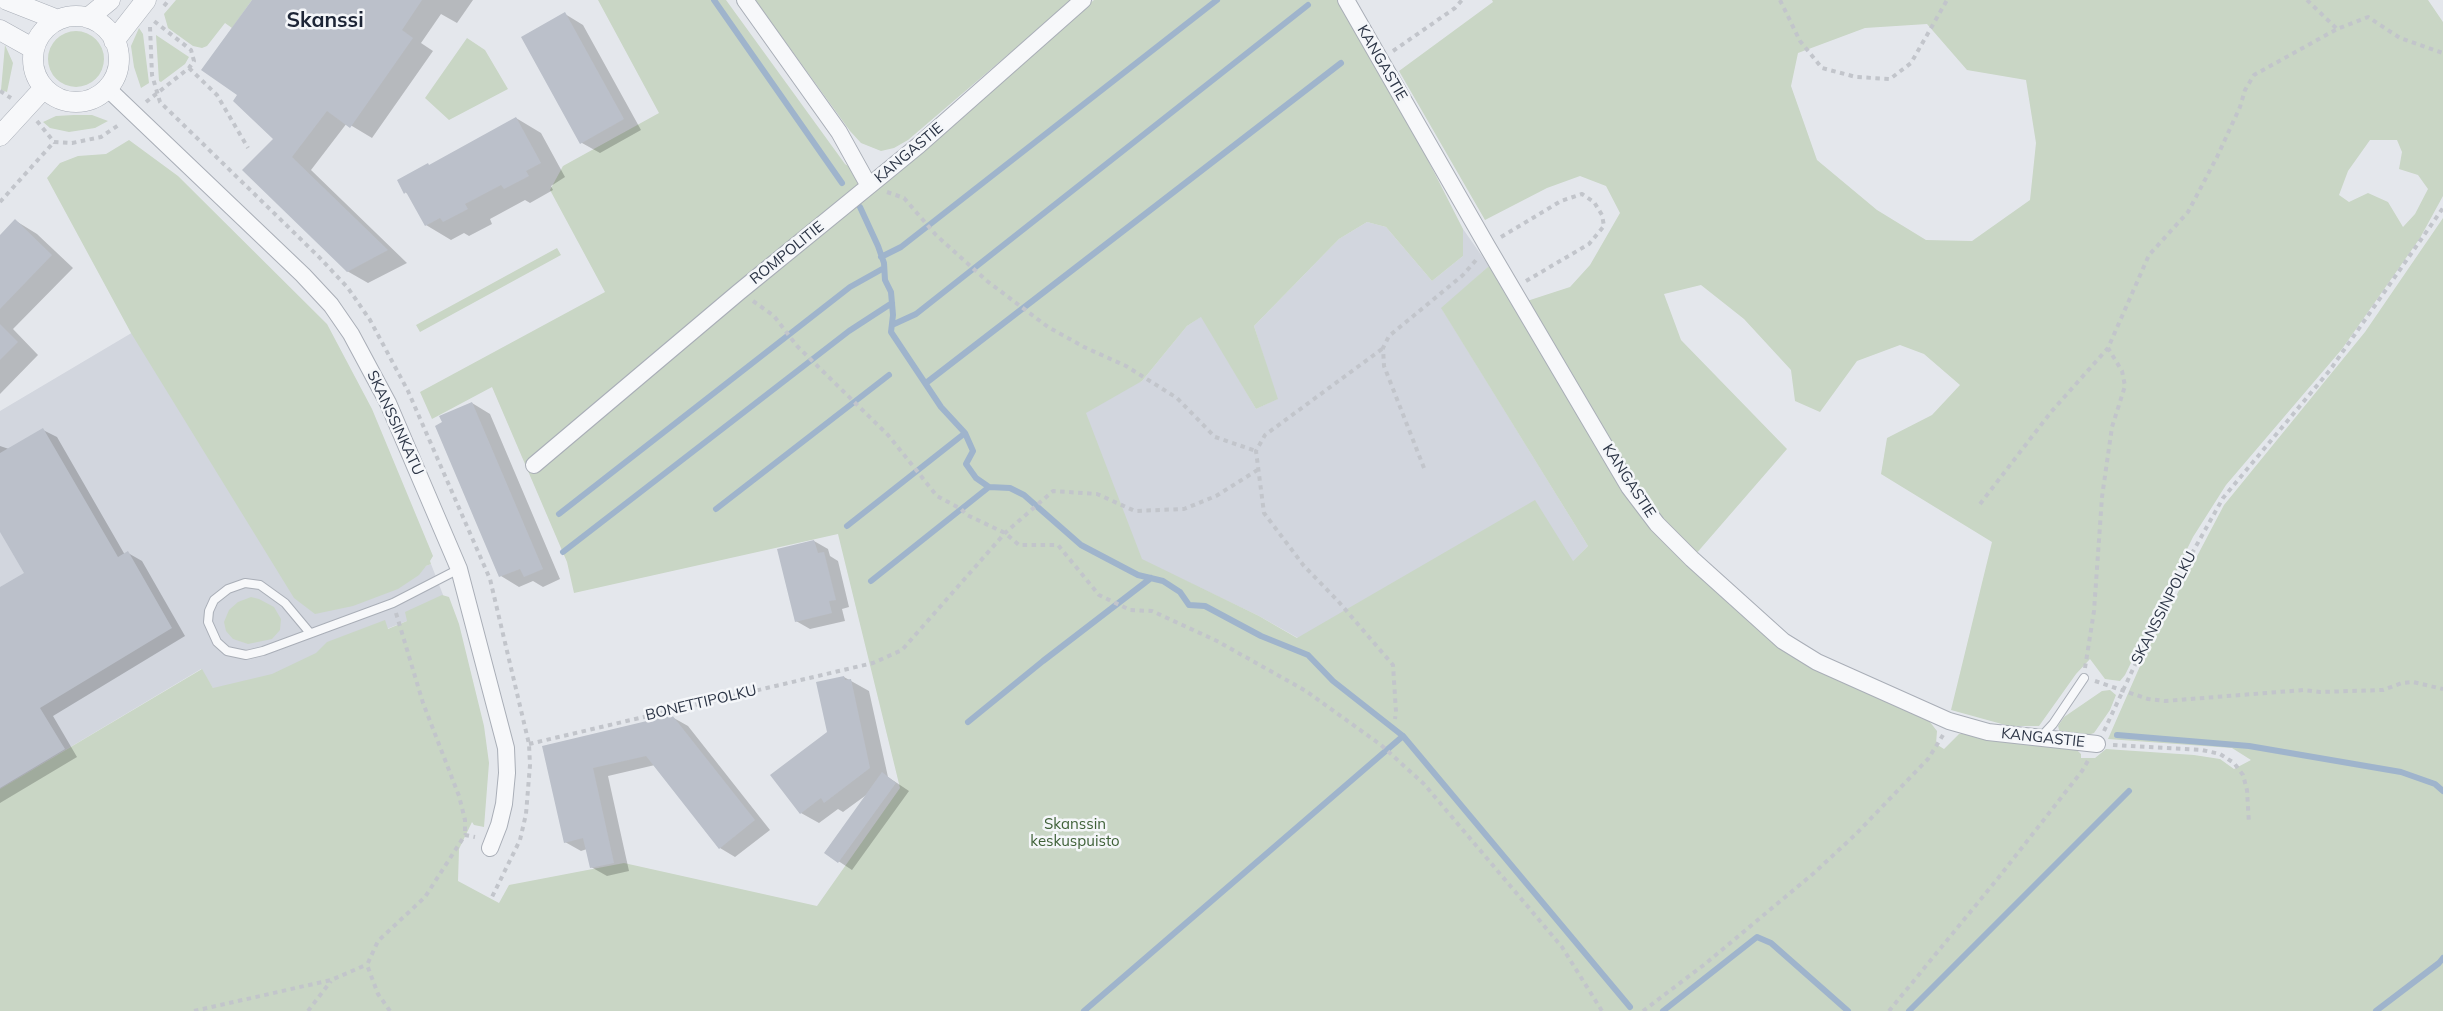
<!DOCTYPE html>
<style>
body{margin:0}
canvas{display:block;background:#e4e7ec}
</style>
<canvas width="2443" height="1011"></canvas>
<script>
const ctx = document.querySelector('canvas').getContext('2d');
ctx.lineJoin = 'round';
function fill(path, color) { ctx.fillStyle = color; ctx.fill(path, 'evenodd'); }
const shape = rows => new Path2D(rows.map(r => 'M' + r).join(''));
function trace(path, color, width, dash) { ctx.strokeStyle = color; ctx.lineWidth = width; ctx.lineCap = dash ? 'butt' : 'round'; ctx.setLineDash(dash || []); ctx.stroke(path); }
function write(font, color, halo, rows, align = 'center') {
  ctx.font = font + ' Mulish,sans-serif'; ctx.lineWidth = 5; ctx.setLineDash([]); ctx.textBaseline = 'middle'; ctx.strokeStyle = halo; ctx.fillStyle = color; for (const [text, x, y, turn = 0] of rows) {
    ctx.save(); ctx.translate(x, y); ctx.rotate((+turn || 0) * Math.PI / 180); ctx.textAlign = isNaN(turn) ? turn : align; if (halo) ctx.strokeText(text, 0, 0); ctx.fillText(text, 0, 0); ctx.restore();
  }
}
fill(shape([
 [1367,222,1386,227,1432,281,1463,256,1463,229,1489,266,1442,309,1588,546,1531,604,1406,699,1259,616,1086,533,1040,426,1142,381,1187,326,1202,316,1256,409,1277,399,1254,326,1339,239],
 [145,325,316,610,431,564,447,605,218,696,201,669,0,789,0,411]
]), '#d2d6de');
fill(shape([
 [176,0,252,0,232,28,225,23,207,46,202,48,193,46,168,28,164,14],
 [598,0,726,0,845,164,878,186,1094,0,1339,0,1405,115,1463,229,1463,256,1432,281,1386,227,1367,222,1339,239,1254,326,1278,399,1256,409,1201,317,1187,326,1142,381,1086,413,1142,559,1259,616,1297,638,1535,500,1573,561,1588,546,1441,308,1489,266,1649,526,1680,559,1773,643,1926,717,1937,731,1936,744,1944,749,1959,734,1970,733,2074,747,2081,754,2081,758,2095,758,2106,749,2194,755,2220,759,2234,769,2251,760,2232,748,2108,739,2144,657,2224,505,2365,332,2443,218,2443,1011,0,1011,0,789,202,669,213,688,272,674,316,653,327,642,385,620,388,629,407,621,405,612,442,595,449,597,459,624,484,726,489,763,484,827,474,825,472,822,459,849,458,881,499,903,509,885,624,863,817,906,900,788,838,534,574,593,567,562,492,387,432,419,420,392,605,292,550,190,563,166,659,113],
 [755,0,1072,0,908,140,894,148,881,151,861,143,850,131],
 [1492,0,2428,0,2443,22,2443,196,2420,238,2342,349,2226,485,2193,537,2125,675,2120,681,2105,679,2090,659,2076,674,2039,726,2009,726,1951,710,1992,542,1881,474,1887,438,1932,415,1960,385,1924,354,1900,345,1857,361,1820,412,1795,401,1791,370,1744,319,1701,285,1664,294,1681,340,1787,449,1695,555,1657,515,1628,474,1527,301,1570,287,1590,265,1620,213,1606,186,1580,176,1547,188,1485,220,1399,71,1493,2],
 [1927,24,1967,70,2026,80,2036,143,2030,200,1972,241,1926,240,1877,210,1817,160,1791,86,1798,53,1865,28],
 [2370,140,2397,140,2402,152,2399,169,2418,175,2428,189,2415,214,2403,227,2388,202,2368,193,2349,202,2339,195,2348,171],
 [139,28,143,34,149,83,141,88,134,67,131,46],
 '48 59a28 28 0 1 1 56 0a28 28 0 1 1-56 0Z',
 [156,35,189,57,185,64,161,82,159,81],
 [467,38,485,50,508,89,449,120,425,98],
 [5,45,13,63,7,92,1,90],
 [74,115,92,115,108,121,95,128,69,132,50,128,43,122,56,116],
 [129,140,178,176,327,324,372,409,433,556,430,561,431,564,426,566,419,575,398,589,353,606,315,614,294,598,131,333,47,178,60,163,78,156,106,154],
 [557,248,561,255,420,332,416,325],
 [251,597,259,599,274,607,281,619,280,630,272,639,248,644,233,639,226,631,224,622,229,610,238,602],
 [2110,690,2116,695,2110,710,2094,733,2085,736,2060,733,2058,726,2064,717,2102,691]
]), '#c9d6c5');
fill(shape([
 [252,0,473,0,457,23,441,14,421,43,433,51,372,138,347,123,311,170,407,263,368,283,347,271,275,138,239,95],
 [565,14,583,25,641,130,600,153,582,143],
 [516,118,541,133,565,177,551,186,553,190,530,203,525,200,490,219,492,224,469,236,464,233,451,240,426,225,409,195,405,192,430,167],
 [16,221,37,234,73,268,13,329,38,355,0,394,0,237],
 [472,403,490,414,560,579,543,587,533,581,519,587,501,576,444,423],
 [43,430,57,437,125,555,128,553,142,561,185,636,53,716,77,757,0,803,0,589,26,574,0,529,0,446,9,449],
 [814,541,828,549,830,556,838,561,849,607,842,609,845,621,810,629,796,621],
 [844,677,869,691,888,777,909,791,852,870,826,853,869,793,843,812,838,809,819,823,801,813,829,732],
 [672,717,688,726,770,830,735,857,720,848,655,765,608,776,629,871,607,876,591,867,587,849,581,851,565,842,544,747]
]), '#0003');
trace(shape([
 [714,0,842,183],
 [860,207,878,246,884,263,885,280,891,292,893,315,891,332,941,407,965,433,973,451,966,464,976,478,989,487,1010,488,1024,495,1081,545,1138,575,1163,581,1180,592,1189,605,1205,606,1261,636,1308,655,1333,681,1403,736,1630,1007],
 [881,257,901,247,1217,0],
 [892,325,916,314,1308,5],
 [926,383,1341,63],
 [716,509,889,375],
 [559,514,850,287,884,268],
 [847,526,965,433],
 [563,552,849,331,892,303],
 [871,581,989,487],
 [968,722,1043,661,1151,578],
 [2117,735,2249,746,2401,772,2435,784,2443,791],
 [1084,1011,1403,736],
 [1663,1011,1757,937,1771,943,1848,1011],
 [1909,1011,2129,791],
 [2376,1011,2439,963,2443,958]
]), '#9fb4cc', 6);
fill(shape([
 [252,0,422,0,402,30,413,38,350,128,327,111,292,157,388,250,347,272,242,170,273,139,233,101,237,95,201,70],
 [565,12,624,119,580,144,521,37],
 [516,117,541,163,526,171,529,176,504,189,501,185,465,204,468,209,443,222,440,218,425,226,406,192,404,194,397,180,428,163,429,165],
 [15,219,52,255,0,309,0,235],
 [0,324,18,342,0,360],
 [472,402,543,569,524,577,520,569,499,577,435,426,442,422,439,416],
 [43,428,118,557,128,551,172,628,40,708,65,749,0,788,0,587,24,573,0,532,0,453],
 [814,540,818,553,824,552,836,600,829,601,832,613,795,622,777,549],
 [844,676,845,680,851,679,870,768,824,803,821,798,800,814,770,775,827,732,816,682],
 [672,715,755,820,719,849,646,756,593,768,614,863,590,868,583,838,564,843,542,746],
 [882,772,896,783,838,863,824,853]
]), '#bbc0ca');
const service = shape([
 [310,633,285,603,260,585,245,583,228,589,214,600,209,611,208,622,217,642,227,651,246,655,263,651,393,603,459,569],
 [2041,737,2053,724,2084,678]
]);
const minor = shape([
 [1346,0,1487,246,1629,487,1657,524,1692,559,1783,641,1817,662,1949,721,1988,732,2097,744],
 [107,88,303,275,331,305,351,334,388,403,459,569,506,748,507,773,504,804,499,825,490,848],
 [869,186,919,145,1083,0],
 [534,465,739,292,869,186,839,132,745,0]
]);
const tertiary = shape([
 [7,0,58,20],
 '33 59a43 43 0 1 1 86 0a43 43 0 1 1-86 0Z',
 [88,18,110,0],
 [0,30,34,49],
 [114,41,146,0],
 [0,136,44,88]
]);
trace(service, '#a9aeb7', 10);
trace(minor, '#a9aeb7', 18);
trace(tertiary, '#a9aeb7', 21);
trace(shape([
 [1780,0,1800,41,1822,68,1856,77,1890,79,1911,63,1947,0],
 [2307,0,2337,29],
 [164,6,169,0],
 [150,27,152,75,160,102,319,257,348,288,370,320,408,391,490,579,529,744,530,765,526,814,520,840,492,897],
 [1393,51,1455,8,1462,0],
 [189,68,217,95,248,148],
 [0,91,11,98],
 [146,102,189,68,194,61,191,50,154,21],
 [37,121,54,142,72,143,101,137,120,124],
 [887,192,904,198,936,235,987,281,1048,327,1084,347,1126,366,1177,398,1215,437,1256,451],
 [0,202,54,142],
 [1501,237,1561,201,1582,194,1594,202,1602,215,1604,226,1589,244,1526,281],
 [753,301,774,316,797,346,888,435,937,496,961,509,967,515,1005,533,1019,545,1058,545,1099,595,1130,610,1152,611,1217,641,1306,691,1381,745,1424,784,1562,947,1602,1011],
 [1382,349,1265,435,1256,451,1264,513,1304,566,1338,601,1393,665,1396,712,1395,719],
 [1424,468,1384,366,1383,348,1389,336,1463,275,1476,260],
 [1980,504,2051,412,2108,348],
 [396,613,423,703,459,796,465,820,465,835],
 [2085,668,2094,611,2102,497,2112,427,2125,386,2122,371,2108,348,2149,255,2188,212,2217,157,2240,107,2245,90,2254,75,2337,29,2368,17,2400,38,2443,53],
 [2095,681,2148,699,2165,701,2304,690,2320,692,2383,690,2402,683,2413,682,2443,689],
 [2104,731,2163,605,2223,498,2330,370,2443,208],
 [529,744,873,663,902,650,1005,533,1053,491,1097,494,1135,511,1184,509,1216,496,1259,469],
 [2113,745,2202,750,2220,754,2234,763,2243,775,2247,790,2249,824],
 [194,1011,331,980,366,965],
 [308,1011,331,981],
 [390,1011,378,994,367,965,378,941,425,897,465,835,475,837],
 [1643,1011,1705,964,1814,873,1856,834,1928,759,1943,735],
 [1889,1011,1999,877,2082,771,2089,759]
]), '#c2c5cb', 4, [4.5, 4.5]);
trace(service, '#f7f8fa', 8);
trace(minor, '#f7f8fa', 16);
trace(tertiary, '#f7f8fa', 20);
write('15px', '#2b3445', '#f4f6f9', [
 ["KANGASTIE",1382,63,60],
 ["KANGASTIE",909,153,-40],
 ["ROMPOLITIE",787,253,-39],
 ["SKANSSINKATU",395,423,65],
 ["KANGASTIE",1629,481,57],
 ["SKANSSINPOLKU",2164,608,-63],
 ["BONETTIPOLKU",701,703,-13],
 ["KANGASTIE",2043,738,6]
]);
write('15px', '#3f6138', '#f4f6f9', [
 ["Skanssin",1075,824],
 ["keskuspuisto",1075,841]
]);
write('bold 21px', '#1d2536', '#f4f6f9', [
 ["Skanssi",325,21]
]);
</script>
